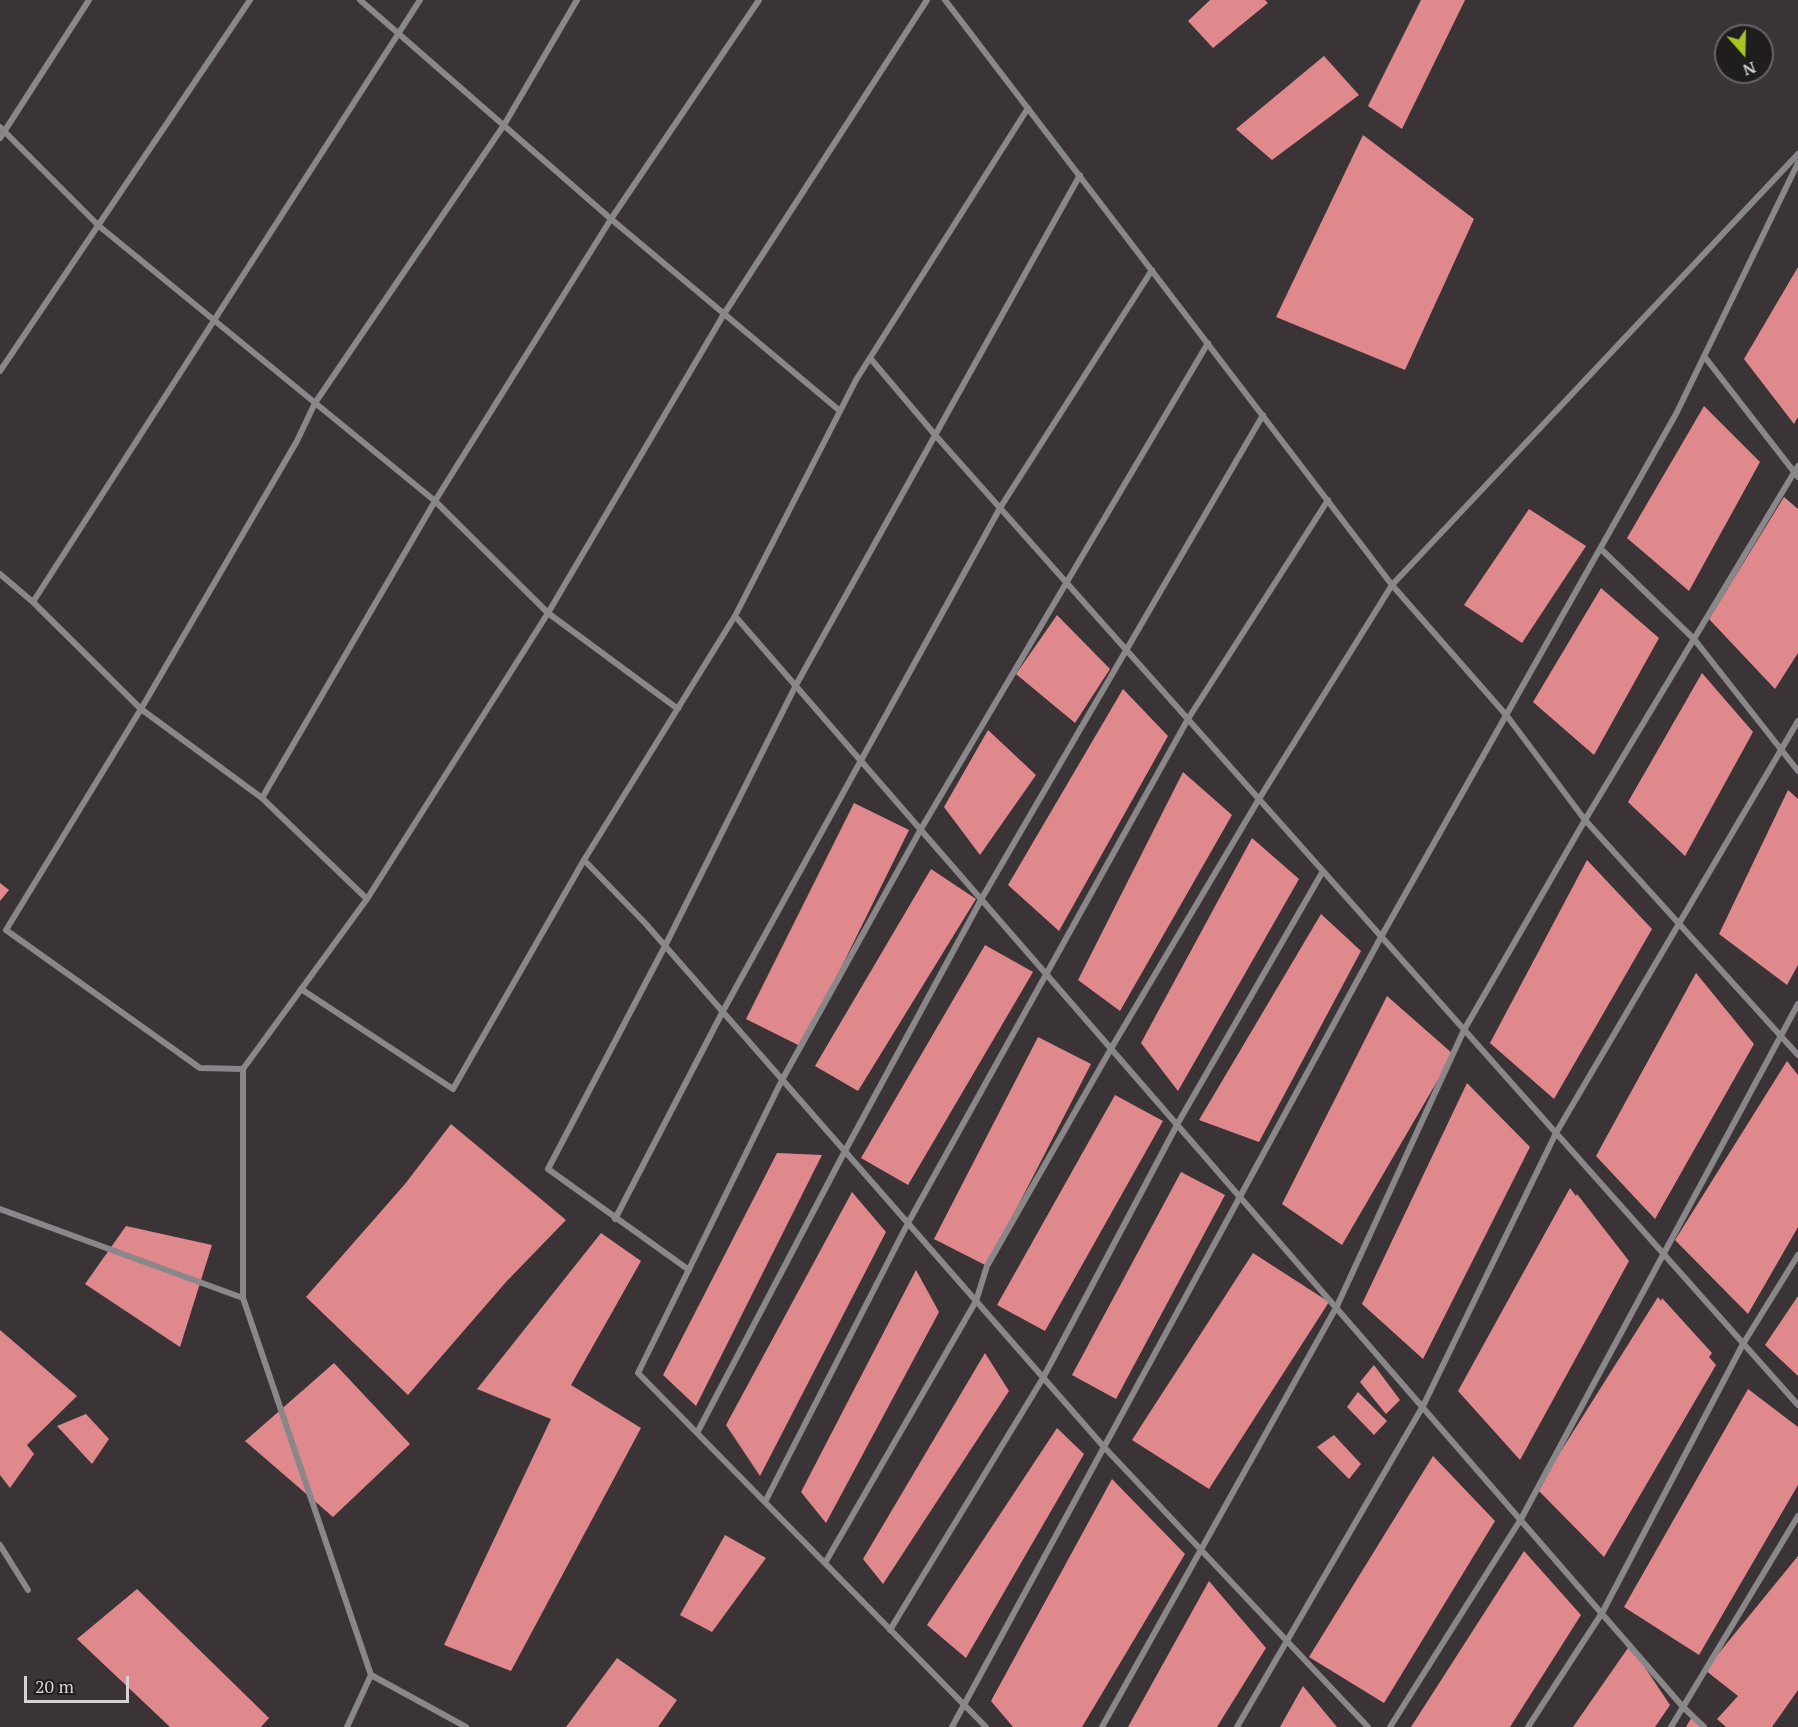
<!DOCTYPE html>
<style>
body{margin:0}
#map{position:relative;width:1798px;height:1727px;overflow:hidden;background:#3b3437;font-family:"PT Serif",serif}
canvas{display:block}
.north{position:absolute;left:1714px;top:24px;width:60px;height:60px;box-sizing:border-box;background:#201d1e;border:2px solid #696567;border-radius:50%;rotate:160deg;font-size:16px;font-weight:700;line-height:24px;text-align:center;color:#d7d2d4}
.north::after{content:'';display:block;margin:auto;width:21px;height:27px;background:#a8c71e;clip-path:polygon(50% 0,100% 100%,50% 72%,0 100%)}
.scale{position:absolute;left:24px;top:1676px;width:105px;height:27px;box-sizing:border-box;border:3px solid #d7d2d4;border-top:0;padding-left:8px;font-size:18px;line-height:21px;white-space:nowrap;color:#d7d2d4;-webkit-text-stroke:4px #201d1e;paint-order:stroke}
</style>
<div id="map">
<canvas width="1798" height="1727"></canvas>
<div class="north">N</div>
<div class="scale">20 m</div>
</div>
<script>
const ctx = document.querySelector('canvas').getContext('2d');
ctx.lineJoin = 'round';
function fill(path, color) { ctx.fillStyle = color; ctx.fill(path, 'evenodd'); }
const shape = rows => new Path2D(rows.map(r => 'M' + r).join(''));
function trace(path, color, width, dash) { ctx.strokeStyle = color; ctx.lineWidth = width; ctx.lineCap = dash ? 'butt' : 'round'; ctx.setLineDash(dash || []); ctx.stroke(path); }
fill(shape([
 [1210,0,1265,0,1268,3,1213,48,1188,21],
 [1421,0,1465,0,1402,129,1368,106],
 [1324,56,1359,95,1272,160,1236,129],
 [1363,135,1474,219,1405,370,1276,317],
 [1798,267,1798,417,1794,424,1744,359],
 [1704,406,1760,462,1689,591,1627,538],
 [1784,497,1798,509,1798,653,1775,689,1709,619],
 [1529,509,1586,546,1522,643,1464,605],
 [1601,588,1659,638,1594,755,1533,702],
 [1057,615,1110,669,1075,723,1016,674],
 [1702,673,1753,732,1685,856,1628,802],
 [1123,689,1168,736,1059,931,1008,885],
 [988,730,1036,775,980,855,944,807],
 [1183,772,1232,815,1120,1011,1078,980],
 [1788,790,1798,799,1798,965,1787,985,1719,934],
 [854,803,909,830,802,1047,746,1019],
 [1252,838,1299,879,1178,1091,1141,1043],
 [1587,860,1652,929,1554,1099,1490,1043],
 [931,869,976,899,858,1091,815,1066],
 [0,883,9,890,0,901],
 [1321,914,1361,951,1259,1142,1199,1120],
 [985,945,1033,972,908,1185,861,1158],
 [1696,973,1754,1044,1655,1219,1596,1156],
 [1387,996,1453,1054,1342,1245,1282,1204],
 [1038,1037,1091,1064,987,1266,934,1239],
 [1787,1061,1798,1075,1798,1227,1748,1314,1675,1240],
 [1467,1083,1530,1147,1423,1359,1362,1304],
 [1115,1095,1163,1121,1045,1331,997,1305],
 [451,1124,566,1220,506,1282,408,1395,306,1297,405,1184],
 [777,1153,822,1155,696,1406,663,1375],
 [1181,1172,1225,1195,1116,1399,1072,1375],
 [1570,1188,1576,1196,1577,1194,1629,1261,1520,1460,1458,1391],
 [852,1192,886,1232,760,1476,726,1425],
 [126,1226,212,1245,180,1347,85,1284],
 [601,1233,641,1261,571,1385,641,1428,511,1671,444,1645,551,1419,477,1389],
 [1253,1253,1329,1302,1209,1489,1132,1440],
 [916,1270,939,1312,826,1523,801,1492],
 [1798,1296,1798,1376,1765,1345],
 [1658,1297,1661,1301,1662,1298,1712,1353,1709,1357,1716,1365,1604,1557,1537,1489],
 [0,1330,77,1396,27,1445,34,1454,10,1488,0,1475],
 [985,1353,1009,1391,883,1584,863,1559],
 [334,1363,410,1444,333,1517,245,1441],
 [1374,1365,1400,1400,1386,1414,1360,1382],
 [1748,1389,1798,1427,1798,1485,1699,1655,1624,1607],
 [1358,1392,1387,1421,1374,1435,1347,1407],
 [86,1414,109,1439,92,1464,57,1426],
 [1057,1428,1084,1454,966,1658,927,1625],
 [1334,1435,1361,1464,1349,1479,1317,1447],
 [1433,1456,1495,1521,1384,1703,1309,1657],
 [1112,1479,1185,1554,1082,1727,1013,1727,991,1701],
 [725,1535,766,1558,712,1632,680,1615],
 [1524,1551,1581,1615,1510,1727,1411,1727],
 [1798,1556,1798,1690,1772,1727,1726,1727,1717,1719,1738,1696,1705,1670],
 [1209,1581,1266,1648,1217,1727,1128,1727],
 [137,1589,269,1718,261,1727,170,1727,77,1639],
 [1630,1645,1670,1705,1655,1727,1573,1727],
 [617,1658,677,1700,658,1727,566,1727],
 [1303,1686,1337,1727,1280,1727],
 [1693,1715,1700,1727,1686,1727]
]), '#e0898c');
trace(shape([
 [360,0,611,219,840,411],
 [945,0,1392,585,1507,716,1585,820,1798,1055],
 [0,127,99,226,435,501,548,613,678,709],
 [0,138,89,0],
 [1704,356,1798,477],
 [870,358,936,436,1798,1405],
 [0,371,250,0],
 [1601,549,1694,639,1798,771],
 [0,574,33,602,141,709,262,798,367,899],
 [33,602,420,0],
 [735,616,1683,1707,1704,1727],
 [262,798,435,501,611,219,759,0],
 [584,860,645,923,1104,1447,1368,1727],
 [301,989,453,1089,584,860,735,616,856,380,1028,108],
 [243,1069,200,1068,6,930,141,709,297,441,315,403,504,125,577,0],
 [0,1209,243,1298,371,1675,466,1727],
 [615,1219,723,1011,1000,508,1152,270],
 [689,1270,548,1169,665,946,796,685,1080,175],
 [243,1298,243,1069,367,899,548,613,724,314,927,0],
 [697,1433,845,1151,982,898,1263,415],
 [765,1502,908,1223,1188,719,1328,500],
 [0,1545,28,1590],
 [825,1563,976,1301,987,1266,1112,1047,1259,799,1392,585,1798,154],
 [890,1630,1043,1378,1178,1123,1323,871],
 [347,1727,371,1675],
 [952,1727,1381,937,1676,414,1798,163],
 [986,1727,638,1373,782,1080,921,829,1208,343],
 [1102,1727,1337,1306,1464,1030,1585,820,1798,466],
 [1237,1727,1423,1406,1556,1133,1798,721],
 [1390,1727,1521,1519,1798,1004],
 [1528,1727,1602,1613,1743,1344,1798,1255],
 [1671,1727,1798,1516]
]), '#898789', 6);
</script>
